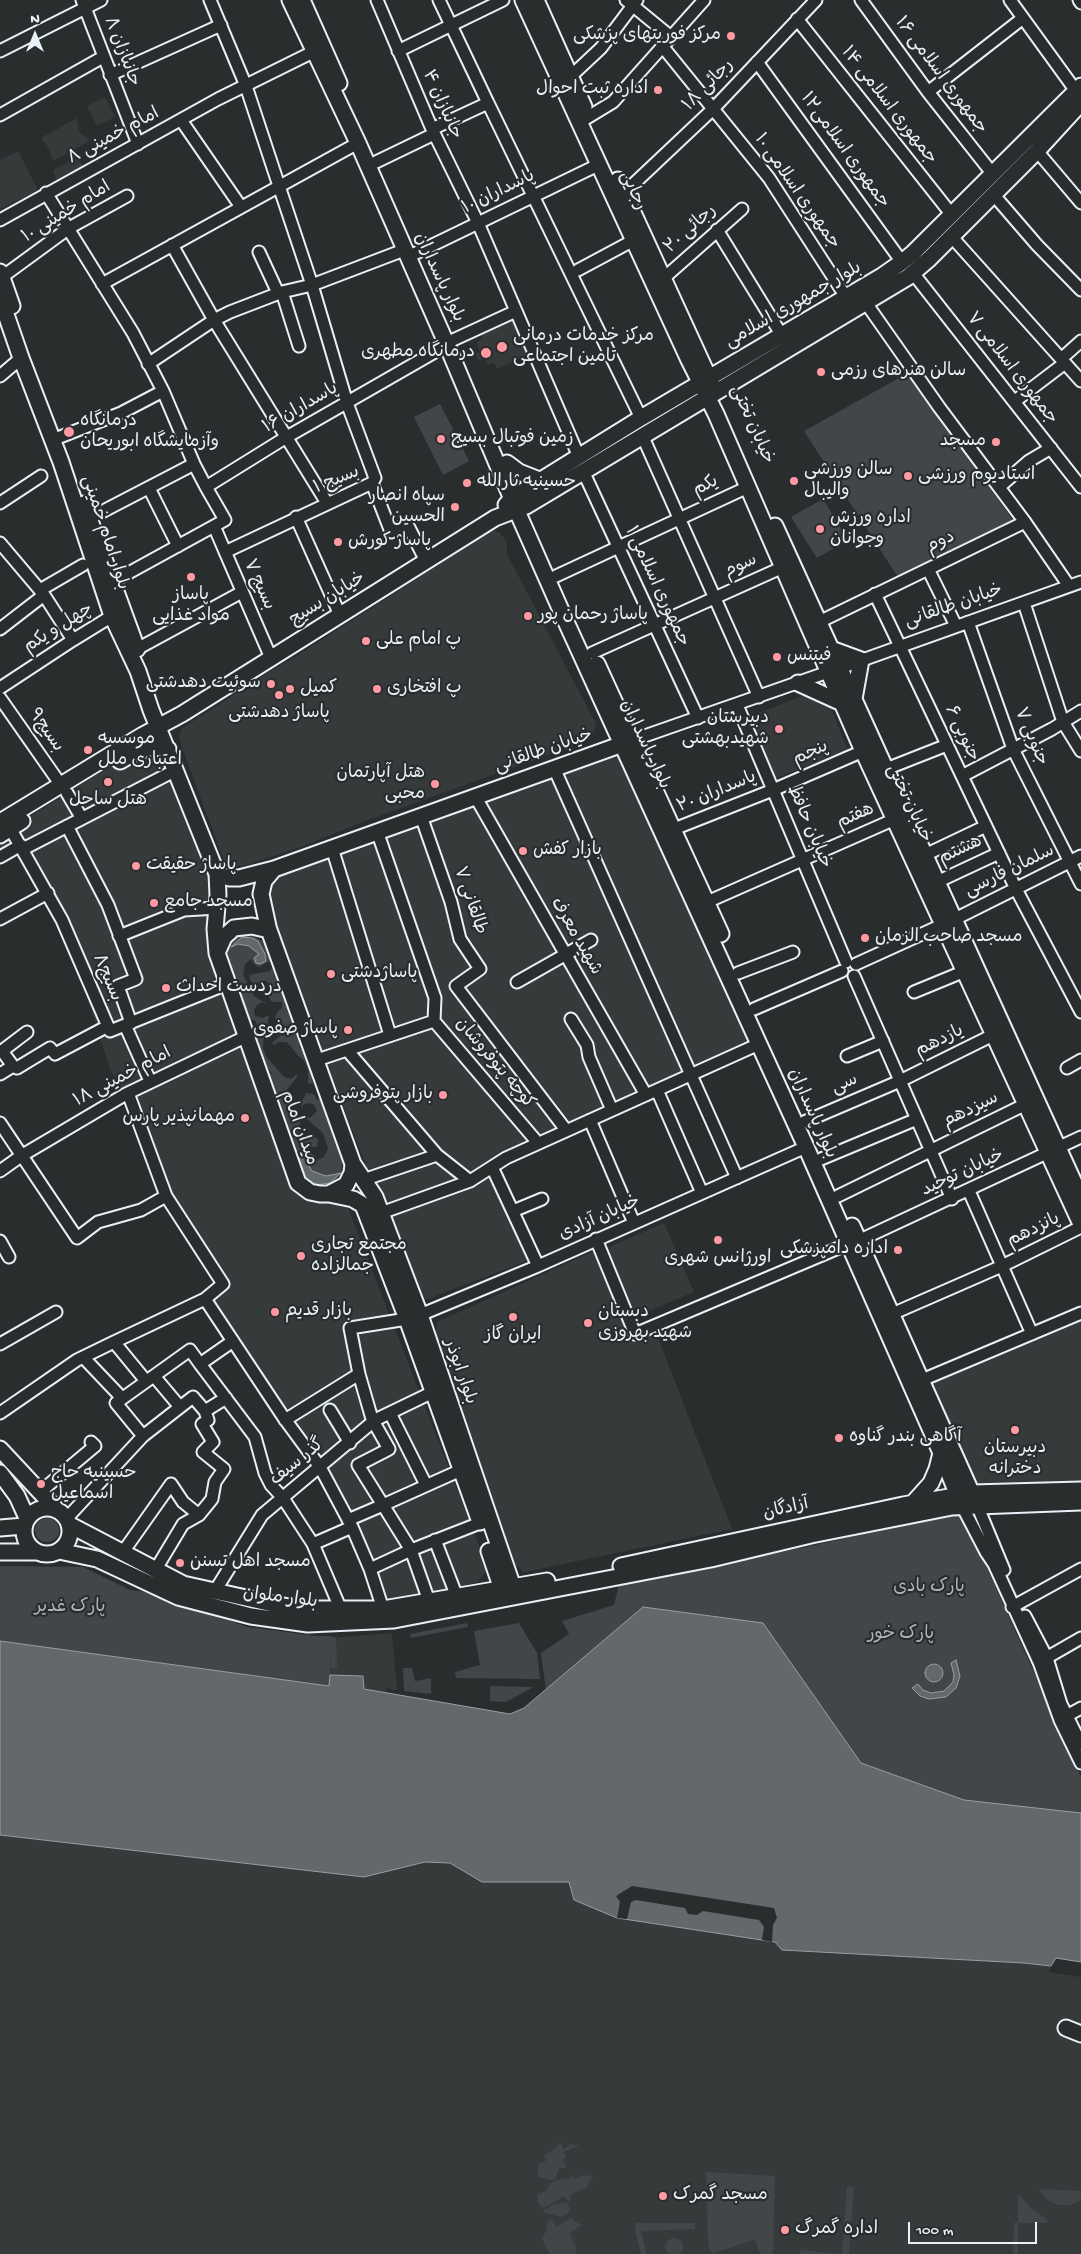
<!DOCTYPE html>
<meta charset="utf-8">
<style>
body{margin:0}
#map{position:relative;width:1081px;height:2254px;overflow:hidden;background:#2a2d2e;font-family:"Gochi Hand",sans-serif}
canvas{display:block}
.north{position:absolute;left:10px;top:10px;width:50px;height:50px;-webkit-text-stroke:4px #2a2d2e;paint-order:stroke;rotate:0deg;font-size:14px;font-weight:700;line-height:20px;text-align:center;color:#e8f1f8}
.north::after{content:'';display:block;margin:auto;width:18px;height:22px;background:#e8f1f8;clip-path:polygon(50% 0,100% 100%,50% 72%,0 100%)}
.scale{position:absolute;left:908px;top:2222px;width:129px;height:22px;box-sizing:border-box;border:2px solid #e8f1f8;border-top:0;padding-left:6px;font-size:15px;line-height:18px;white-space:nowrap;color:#e8f1f8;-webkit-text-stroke:4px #2a2d2e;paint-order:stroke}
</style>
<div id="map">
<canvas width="1081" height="2254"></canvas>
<div class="north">N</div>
<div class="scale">100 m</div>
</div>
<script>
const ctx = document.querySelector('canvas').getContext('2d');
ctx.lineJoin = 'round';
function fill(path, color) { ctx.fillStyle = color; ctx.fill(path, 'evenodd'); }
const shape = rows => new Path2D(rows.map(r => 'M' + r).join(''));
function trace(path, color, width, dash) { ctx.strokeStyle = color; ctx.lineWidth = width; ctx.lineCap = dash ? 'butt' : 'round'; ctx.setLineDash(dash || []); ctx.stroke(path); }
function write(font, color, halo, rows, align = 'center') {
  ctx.font = font + ' "Gochi Hand","Playpen Sans Arabic",sans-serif'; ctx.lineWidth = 4.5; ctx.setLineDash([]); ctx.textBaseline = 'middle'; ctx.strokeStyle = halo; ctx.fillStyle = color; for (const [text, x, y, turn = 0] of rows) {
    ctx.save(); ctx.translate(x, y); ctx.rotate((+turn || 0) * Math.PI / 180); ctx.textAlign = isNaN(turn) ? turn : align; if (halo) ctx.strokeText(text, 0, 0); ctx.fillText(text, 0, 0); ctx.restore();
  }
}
fill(shape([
 [105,97,115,117,97,126,87,106],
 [77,118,79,131,90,141,53,161,48,147,41,138],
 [18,151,38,190,0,209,0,160],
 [80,156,80,161,83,166,57,182,53,170],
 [513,317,528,355,497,369,494,363,488,365,485,358,479,361,476,354,480,351,477,342,482,339,479,333],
 [493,530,500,533,507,542,507,554,596,724,594,732,587,741,357,824,309,844,244,866,229,866,224,861,180,742,179,737,182,728,240,691,239,689,295,657],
 [808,694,829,704,848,750,776,778,750,716],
 [168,749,217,874,215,929,298,1183,324,1199,348,1208,488,1569,478,1582,419,1597,400,1598,386,1602,284,1418,205,1299,223,1284,182,1221,111,1071,63,923,25,848,0,861,0,835,121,760],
 [622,755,759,1044,468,1179,383,1210,276,932,265,894,277,875],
 [492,1167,532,1259,420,1302,388,1213],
 [664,1223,694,1292,636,1316,607,1248],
 [594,1251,635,1334,657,1335,732,1529,524,1572,512,1562,435,1342,437,1322],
 [1081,1316,1081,1482,987,1487,972,1481,925,1378],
 [392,1633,397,1690,385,1688,386,1694,364,1689,363,1676,330,1675,329,1638],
 [0,1835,364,1877,425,1862,450,1863,482,1882,569,1882,617,1918,775,1942,782,1950,1024,1963,1051,1966,1049,1972,1081,1977,1081,2254,0,2254]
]), '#363a3b');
fill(shape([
 [908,373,1014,522,901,582,804,431],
 [440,404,469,461,443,475,414,417],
 [823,499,848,540,817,558,791,517],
 [247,934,253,935,263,942,269,958,270,961,259,967,255,965,251,959,245,964,243,974,254,996,269,1005,262,1002,257,1005,254,1010,255,1016,262,1018,269,1015,268,1023,263,1027,258,1027,255,1020,250,1020,227,955,231,942,241,935],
 [273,966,304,1049,298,1045,309,1060,313,1084,308,1083,308,1071,304,1060,298,1056,290,1045,286,1042,279,1042,274,1045,272,1043,282,1034,287,1036,283,1033,281,1024,275,1018,277,1012,282,1008,282,1002,272,1002,266,993,269,991,269,984,265,980,254,984,250,980,249,975,270,971],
 [264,1033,263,1048,266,1056,284,1077,291,1079,296,1075,298,1076,285,1092,295,1100,288,1113,290,1120,300,1118,299,1138,306,1141,313,1136,318,1139,317,1147,305,1147,296,1153,267,1071,273,1075,266,1067,257,1038,260,1034],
 [306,1093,314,1094,317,1100,321,1098,343,1159,341,1173,336,1179,323,1185,309,1182,299,1160,305,1153,309,1153,314,1156,315,1161,324,1157,328,1149,323,1133,302,1115,310,1118,317,1111,314,1105,310,1103,304,1104,301,1108,302,1101],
 [944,1514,958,1514,964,1519,978,1548,1081,1777,1081,1813,964,1800,861,1763,643,1607,546,1690,541,1653,569,1634,562,1621,614,1605,619,1584,717,1563,734,1562,834,1541],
 '35 1530a12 12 0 1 1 24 0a12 12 0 1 1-24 0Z',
 [0,1566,83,1567,130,1590,156,1593,247,1627,317,1636,330,1636,336,1638,337,1668,331,1668,330,1652,330,1686,0,1641],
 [467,1623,468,1627,411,1638,410,1634],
 [519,1623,537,1653,540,1679,456,1678,455,1672,480,1665,474,1631],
 [403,1668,412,1668,415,1681,431,1678,431,1694,404,1691],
 [490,1686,534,1687,506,1702,490,1701],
 [560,2142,564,2150,570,2144,580,2146,563,2152,566,2156,563,2161,566,2164,565,2168,559,2168,555,2179,551,2180,538,2177,538,2164,546,2161,544,2155,556,2148],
 [706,2172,775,2176,773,2254,760,2254,755,2239,712,2254,708,2244],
 [571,2175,574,2179,583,2175,593,2176,586,2188,569,2195,571,2200,569,2202,564,2196,546,2207,541,2207,537,2201,538,2194,546,2191,550,2184,554,2181,570,2178],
 [847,2187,854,2187,849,2254,800,2254,800,2250,842,2254],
 [1038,2189,1081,2191,1081,2200,1071,2205,1058,2205,1049,2201],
 [1018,2194,1032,2209,1048,2220,1047,2223,1018,2223,1018,2254,1013,2254,1014,2223,1018,2222],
 [565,2202,569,2204,570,2212,561,2217,542,2212,552,2205],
 [571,2218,581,2225,572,2231,570,2235,575,2244,577,2254,550,2254,542,2239,547,2229,547,2222,553,2219,556,2227],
 [636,2223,695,2223,695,2229,641,2231,647,2254,641,2254,635,2231],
 '665 2247a9 9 0 1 1 18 0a9 9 0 1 1-18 0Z'
]), '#424648');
const water = shape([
 [242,937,252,938,258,941,265,954,266,961,260,964,256,963,254,958,259,954,249,946,238,944,231,947,242,937],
 [305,1153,314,1156,314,1162,309,1166,312,1171,326,1176,341,1173,330,1183,316,1185,309,1182,304,1177,299,1163,300,1157,305,1153],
 [643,1607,763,1623,861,1763,964,1800,1081,1813,1081,1962,1056,1958,1051,1966,1024,1963,782,1950,775,1942,617,1918,574,1900,569,1882,482,1882,450,1863,425,1862,364,1877,0,1835,0,1641,329,1686,330,1675,363,1676,364,1689,510,1714,524,1708,643,1607],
 [956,1660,960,1676,956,1688,946,1697,929,1699,920,1696,912,1688,918,1684,923,1690,931,1693,944,1691,953,1682,954,1675,951,1663,956,1660],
 '925 1673a9 9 0 1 1 18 0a9 9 0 1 1-18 0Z'
]);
fill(water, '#63686b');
trace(water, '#989fa3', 1);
fill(shape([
 [632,1886,774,1908,777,1918,773,1925,772,1942,762,1940,764,1927,759,1920,703,1911,697,1915,688,1914,685,1908,636,1900,631,1902,627,1919,617,1918,620,1902,616,1896]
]), '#2a2d2e');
const minor = shape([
 [82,0,138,144],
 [210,0,246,86,279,186,312,285,347,403,375,478,372,483],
 [377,0,432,129,478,223,579,457],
 [439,0,488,103],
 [626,0,671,37],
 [861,0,928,92,992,173],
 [1010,0,1076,91],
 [1079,0,1081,3],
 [797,19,952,215],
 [663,47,769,178,846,297],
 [0,51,101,0],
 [398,51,503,0],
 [757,62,902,262],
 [110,75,221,25],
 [570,77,601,48,637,0],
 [928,92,1023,18],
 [0,115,103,57],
 [181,120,241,207],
 [580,122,613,102,704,0],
 [432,129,488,103,641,418],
 [1037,151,1081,203],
 [376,162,434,134],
 [46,193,133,333,163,391,194,464,206,487],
 [624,193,713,109,816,0],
 [993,194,1037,245,1081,290],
 [0,220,218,99,313,52],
 [717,230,781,334],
 [951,236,1081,381],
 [172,245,214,320,327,503],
 [259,252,278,293],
 [414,254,600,164],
 [578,270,634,240],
 [913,273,1081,487],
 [2,277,69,228,127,196],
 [664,278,742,209],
 [102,284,358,143],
 [282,292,299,346],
 [866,303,939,407,1025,522,1069,586],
 [453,340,516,311],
 [1061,359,1081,341],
 [148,364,214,320,230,312,282,292,312,285,404,250],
 [0,376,21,358],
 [1015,401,1065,363],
 [642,435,759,697],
 [60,437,121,413,163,391],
 [583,471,698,718],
 [999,487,1029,461,1051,448],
 [149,488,178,546],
 [0,503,41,476],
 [296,517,340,615],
 [90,518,194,464],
 [214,526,271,658],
 [0,543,44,595,73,640],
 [225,552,372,483,391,532,407,524,426,561],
 [928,569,956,626],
 [556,576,748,487],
 [112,582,225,520,206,487,285,438,447,345],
 [40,590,83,565],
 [875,594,1016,889,1081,1012],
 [1024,603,1063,722,1081,751],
 [819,622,1025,522],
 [968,622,1013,749,1081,884],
 [0,629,44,595],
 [137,649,242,592],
 [592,653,781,568],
 [840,668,1081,582],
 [0,688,73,640,112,616],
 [0,698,61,785],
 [737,705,846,962],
 [633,740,828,672],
 [554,768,737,1178],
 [886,769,947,745],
 [962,776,1052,729,1081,711],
 [67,793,81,817],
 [475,796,646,1095],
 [421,816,451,902,460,939,480,969,456,986,566,1130],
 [67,826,108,905,136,979,118,986,131,1023],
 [10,828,62,920,110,1031,227,984],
 [674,829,773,790,863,751],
 [377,831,435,998,434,1021],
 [332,848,390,1035],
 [23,849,176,770],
 [925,855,986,826],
 [0,857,21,845],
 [937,882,999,853],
 [707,902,895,819],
 [0,919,48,893],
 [119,936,184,910,217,908],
 [856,964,955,919,1081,856],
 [738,973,793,952],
 [854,976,952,1199],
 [517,982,591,940],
 [914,992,965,971],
 [754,1009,842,971],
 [571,1019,587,1045,589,1057,612,1110],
 [125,1025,150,1081],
 [347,1050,437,1155,470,1181],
 [847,1056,883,1041],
 [317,1060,434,1021,538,1143],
 [13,1066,2,1051,27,1032],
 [1067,1068,1081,1060],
 [0,1074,13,1066,17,1068,50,1048,55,1054,108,1026],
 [657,1090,702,1193],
 [128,1093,166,1196,223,1284,205,1299,284,1418,320,1467,352,1527,370,1569],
 [590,1120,634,1223],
 [804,1122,900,1081,995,1034],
 [0,1123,77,1238,98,1222,141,1210,166,1196],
 [821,1159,917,1119],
 [492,1167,538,1266],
 [0,1171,21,1156,126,1094,245,1037],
 [363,1180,437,1155],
 [969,1191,1032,1334],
 [838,1196,1026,1104],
 [513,1211,542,1199],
 [381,1213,470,1181,506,1158,759,1044],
 [596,1239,635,1334,848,1244],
 [0,1241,9,1257],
 [858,1241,1081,1137],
 [892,1314,1002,1266,1081,1227],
 [114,1342,205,1299],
 [0,1344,56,1312],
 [83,1357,122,1398],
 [200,1364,255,1437,265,1473,271,1485,283,1498,313,1544,341,1610],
 [359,1374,350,1328,407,1319,420,1315,538,1266,806,1147],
 [154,1376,180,1407],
 [922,1380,1081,1313],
 [330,1410,350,1443],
 [0,1413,77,1360,114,1342,146,1381],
 [390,1413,426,1485],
 [285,1420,359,1374,372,1419,389,1449,358,1465,383,1505,348,1520],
 [143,1436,116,1403,190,1350,200,1364,233,1341],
 [461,1470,383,1505,411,1550,480,1523],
 [40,1492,95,1446,91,1442],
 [977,1505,1004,1570],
 [962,1506,986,1552,994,1564,1039,1662,1060,1720,1081,1763],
 [67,1518,143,1436,193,1397,205,1411,226,1398],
 [435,1540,457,1597],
 [313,1544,352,1527],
 [123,1552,171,1484,183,1502,199,1515],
 [156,1569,183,1524,199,1515,212,1499,215,1482,224,1469,203,1452,213,1442,202,1424,208,1420,205,1411],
 [215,1591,262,1515,375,1420,433,1392],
 [1012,1607,1081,1569],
 [383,1609,370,1569,411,1550,429,1601],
 [1025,1616,1047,1658,1061,1704,1081,1744],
 [1041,1661,1081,1638],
 [1061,1719,1081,1708]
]);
const major = shape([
 [290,0,358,143,447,345,517,511,567,624,806,1147,941,1453,962,1506],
 [302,0,339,83],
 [523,0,689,360,716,414,863,751,1081,1224],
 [536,0,584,107],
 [618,180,713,387],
 [0,272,12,306],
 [0,297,21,358,61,462,112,616,138,671,151,710,217,874,218,895,215,929,217,953],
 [507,463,519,472,542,481],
 [84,504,137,649],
 [506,505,512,498,641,418,882,276,902,262,913,253,1081,86],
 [775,526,1081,1198],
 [831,649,861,660,854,699],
 [597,664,721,934],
 [798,683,842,703],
 [120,761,135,752,153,747,168,749],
 [0,822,143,735,182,714,495,518,526,506,908,277,929,259,1037,151,1081,103],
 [0,835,22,821],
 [217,874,229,878,239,878,274,869,631,741],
 [252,926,269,930,353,1164,352,1173,346,1185,329,1194,320,1194,310,1192,298,1183,217,953,224,937,234,928,252,926],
 [269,931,261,894,264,881,274,869],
 [353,1164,375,1197,420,1315,516,1596],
 [329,1194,353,1199,363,1205,407,1319,480,1522],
 [852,1226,977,1505],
 [0,1449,55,1508],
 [0,1473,17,1496,27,1518],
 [913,1503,931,1483,937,1469,941,1453],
 '24 1531a23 23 0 1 1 46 0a23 23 0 1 1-46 0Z',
 [70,1525,183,1584,282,1606,306,1609,383,1609,547,1581],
 [0,1528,24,1526],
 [59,1551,97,1559,178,1597,251,1616,308,1624,394,1620,711,1559,811,1535,952,1507,1081,1502],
 [489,1551,505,1598],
 [0,1552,37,1552],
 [621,1566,903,1505,972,1493,1081,1490],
 [1066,2028,1081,2034]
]);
trace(minor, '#e8f1f8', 15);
trace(major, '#e8f1f8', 19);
trace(minor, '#2a2d2e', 11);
trace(major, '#2a2d2e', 15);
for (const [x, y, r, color] of [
 [731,36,5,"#ff9aa2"],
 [658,90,5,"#ff9aa2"],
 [502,347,6,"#ff9aa2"],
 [486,353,6,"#ff9aa2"],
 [821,372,5,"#ff9aa2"],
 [69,432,6,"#ff9aa2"],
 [441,439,5,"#ff9aa2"],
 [996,442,5,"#ff9aa2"],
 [908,476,5,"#ff9aa2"],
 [794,481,5,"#ff9aa2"],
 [467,483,5,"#ff9aa2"],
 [455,507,5,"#ff9aa2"],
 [820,529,5,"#ff9aa2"],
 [338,542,5,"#ff9aa2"],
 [191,577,5,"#ff9aa2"],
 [528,616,5,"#ff9aa2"],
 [366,641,5,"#ff9aa2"],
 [777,657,5,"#ff9aa2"],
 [271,684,5,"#ff9aa2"],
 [290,689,5,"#ff9aa2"],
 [377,689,5,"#ff9aa2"],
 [279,695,5,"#ff9aa2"],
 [779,729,5,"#ff9aa2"],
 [88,750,5,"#ff9aa2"],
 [108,782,5,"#ff9aa2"],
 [435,784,5,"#ff9aa2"],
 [523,851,5,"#ff9aa2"],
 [136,866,5,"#ff9aa2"],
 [154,903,5,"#ff9aa2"],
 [865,938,5,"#ff9aa2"],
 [331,974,5,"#ff9aa2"],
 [166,988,5,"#ff9aa2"],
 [348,1030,5,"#ff9aa2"],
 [443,1095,5,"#ff9aa2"],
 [245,1118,5,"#ff9aa2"],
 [718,1240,5,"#ff9aa2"],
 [898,1250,5,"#ff9aa2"],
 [301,1256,5,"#ff9aa2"],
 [275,1312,5,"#ff9aa2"],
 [513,1317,5,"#ff9aa2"],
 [588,1323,5,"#ff9aa2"],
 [1015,1430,5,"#ff9aa2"],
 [839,1438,5,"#ff9aa2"],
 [41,1484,5,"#ff9aa2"],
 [180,1563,5,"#ff9aa2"],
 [663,2196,5,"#ff9aa2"],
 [785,2230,5,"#ff9aa2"]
]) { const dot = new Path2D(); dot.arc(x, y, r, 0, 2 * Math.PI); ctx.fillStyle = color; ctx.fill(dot); trace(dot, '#2a2d2e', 2); }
write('18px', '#e8f1f8', '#2a2d2e', [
 ["مرکز فوریتهای پزشکی",721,36,"right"],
 ["اداره ثبت احوال",648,90,"right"],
 ["مرکز خدمات درمانی",513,337],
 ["تامین اجتماعی",513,358],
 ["درمانگاه مطهری",475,353,"right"],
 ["سالن هنرهای رزمی",831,372],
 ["درمانگاه",80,422],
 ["وآزمایشگاه ابوریحان",80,443],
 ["زمین فوتبال بسیج",451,439],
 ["مسجد",986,442,"right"],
 ["سالن ورزشی",804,471],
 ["والیبال",804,492],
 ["استادیوم ورزشی",918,476],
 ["حسینیه ثارالله",477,483],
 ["سپاه انصار",445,497,"right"],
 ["الحسین",445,518,"right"],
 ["اداره ورزش",830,519],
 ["وجوانان",830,540],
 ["پاساژ کورش",348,542],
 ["پاساز",191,596,"center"],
 ["مواد غذایی",191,617,"center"],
 ["پاساژ رحمان پور",538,616],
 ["پ امام علی",376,641],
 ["فیتنس",787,657],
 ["سوئیت دهدشتی",261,684,"right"],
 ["کمیل",300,689],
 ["پ افتخاری",387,689],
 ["پاساژ دهدشتی",279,714,"center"],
 ["دبیرستان",769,719,"right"],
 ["شهیدبهشتی",769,740,"right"],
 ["موسسه",98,740],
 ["اعتباری ملل",98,761],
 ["هتل آپارتمان",425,774,"right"],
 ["محبی",425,795,"right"],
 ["هتل ساحل",108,801,"center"],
 ["بازار کفش",533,851],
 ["پاساژ حقیقت",146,866],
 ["مسجد جامع",164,903],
 ["مسجد صاحب الزمان",875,938],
 ["پاساژدشتی",341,974],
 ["دردست احداث",176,988],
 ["پاساژ صفوی",338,1030,"right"],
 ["بازار پتوفروشی",433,1095,"right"],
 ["مهمانپذیر پارس",235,1118,"right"],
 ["مجتمع تجاری",311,1246],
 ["جمالزاده",311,1267],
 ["اداره دامپزشکی",888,1250,"right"],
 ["اورژانس شهری",718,1259,"center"],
 ["بازار قدیم",285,1312],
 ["دبستان",598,1313],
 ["شهید بهروزی",598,1334],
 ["ایران گاز",513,1336,"center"],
 ["آگاهی بندر گناوه",849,1438],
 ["دبیرستان",1015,1449,"center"],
 ["دخترانه",1015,1470,"center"],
 ["حسینیه حاج",51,1474],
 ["اسماعیل",51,1495],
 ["مسجد اهل تسنن",190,1563],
 ["مسجد گمرک",673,2196],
 ["اداره گمرگ",795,2230]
], 'left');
write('18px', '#e8f1f8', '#2a2d2e', [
 ["جانبازان ۸",121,52,69],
 ["جمهوری اسلامی ۱۶",940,76,53],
 ["رجائی ۱۸",709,86,-46],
 ["جانبازان ۴",441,105,66],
 ["جمهوری اسلامی ۱۴",888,106,52],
 ["امام خمینی ۸",114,137,-28],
 ["جمهوری اسلامی۱۲",844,151,54],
 ["رجایی",632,191,66],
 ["جمهوری اسلامی ۱۰",796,192,55],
 ["پاسداران ۱۰",499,193,-26],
 ["امام خمینی ۱۰",67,213,-32],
 ["رجائی ۲۰",691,230,-42],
 ["بلوار پاسداران",438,278,65],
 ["بلوار جمهوری اسلامی",794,306,-30],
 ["جمهوری اسلامی ۷",1011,369,52],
 ["پاسداران ۱۶",301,409,-30],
 ["خیابان تختی",751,425,66],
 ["بسیج ۱",337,481,-22],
 ["یکم",706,487,-25],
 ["بلوار امام خمینی",104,533,72],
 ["دوم",941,543,-26],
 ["سوم",741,567,-25],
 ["بسیج ۷",258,585,66],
 ["جمهوری اسلامی ۱",656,587,65],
 ["خیابان بسیج",328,600,-32],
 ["خیابان طالقانی",954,607,-19],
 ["چهل و یکم",59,629,-32],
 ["بسیج۹",45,731,55],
 ["۶ جنوبی",961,734,65],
 ["۷ جنوبی",1030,737,67],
 ["بلوار پاسداران",644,745,65],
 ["خیابان طالقانی",544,752,-19],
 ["پنجم",811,754,-24],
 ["پاسداران ۲۰",717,793,-22],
 ["خیابان تختی",908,804,65],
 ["هفتم",856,817,-24],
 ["خیابان حافظ",808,827,67],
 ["هشتم",961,851,-25],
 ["سلمان فارسی",1010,872,-26],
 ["طالقانی ۷",469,901,71],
 ["شهید معرف",575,937,60],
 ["بسیج۸",106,978,67],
 ["یازدهم",940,1042,-26],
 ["کوچه پتوفروشان",494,1064,50],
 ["امام خمینی ۱۸",123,1078,-28],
 ["سی",845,1085,-23],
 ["سیزدهم",971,1111,-26],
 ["بلوار پاسداران",811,1114,66],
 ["میدان امام",298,1128,70],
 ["خیابان توحید",963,1174,-25],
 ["خیابان آزادی",600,1219,-24],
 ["پانزدهم",1034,1231,-26],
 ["بلوار ابوذر",459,1372,71],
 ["گذر سیف",298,1463,-39],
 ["آزادگان",786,1510,-13],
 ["بلوار ملوان",280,1599,7]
]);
write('18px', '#aeb5ba', '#2a2d2e', [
 ["پارک بادی",929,1588],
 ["پارک غدیر",70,1608],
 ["پارک خور",901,1635]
]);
</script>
